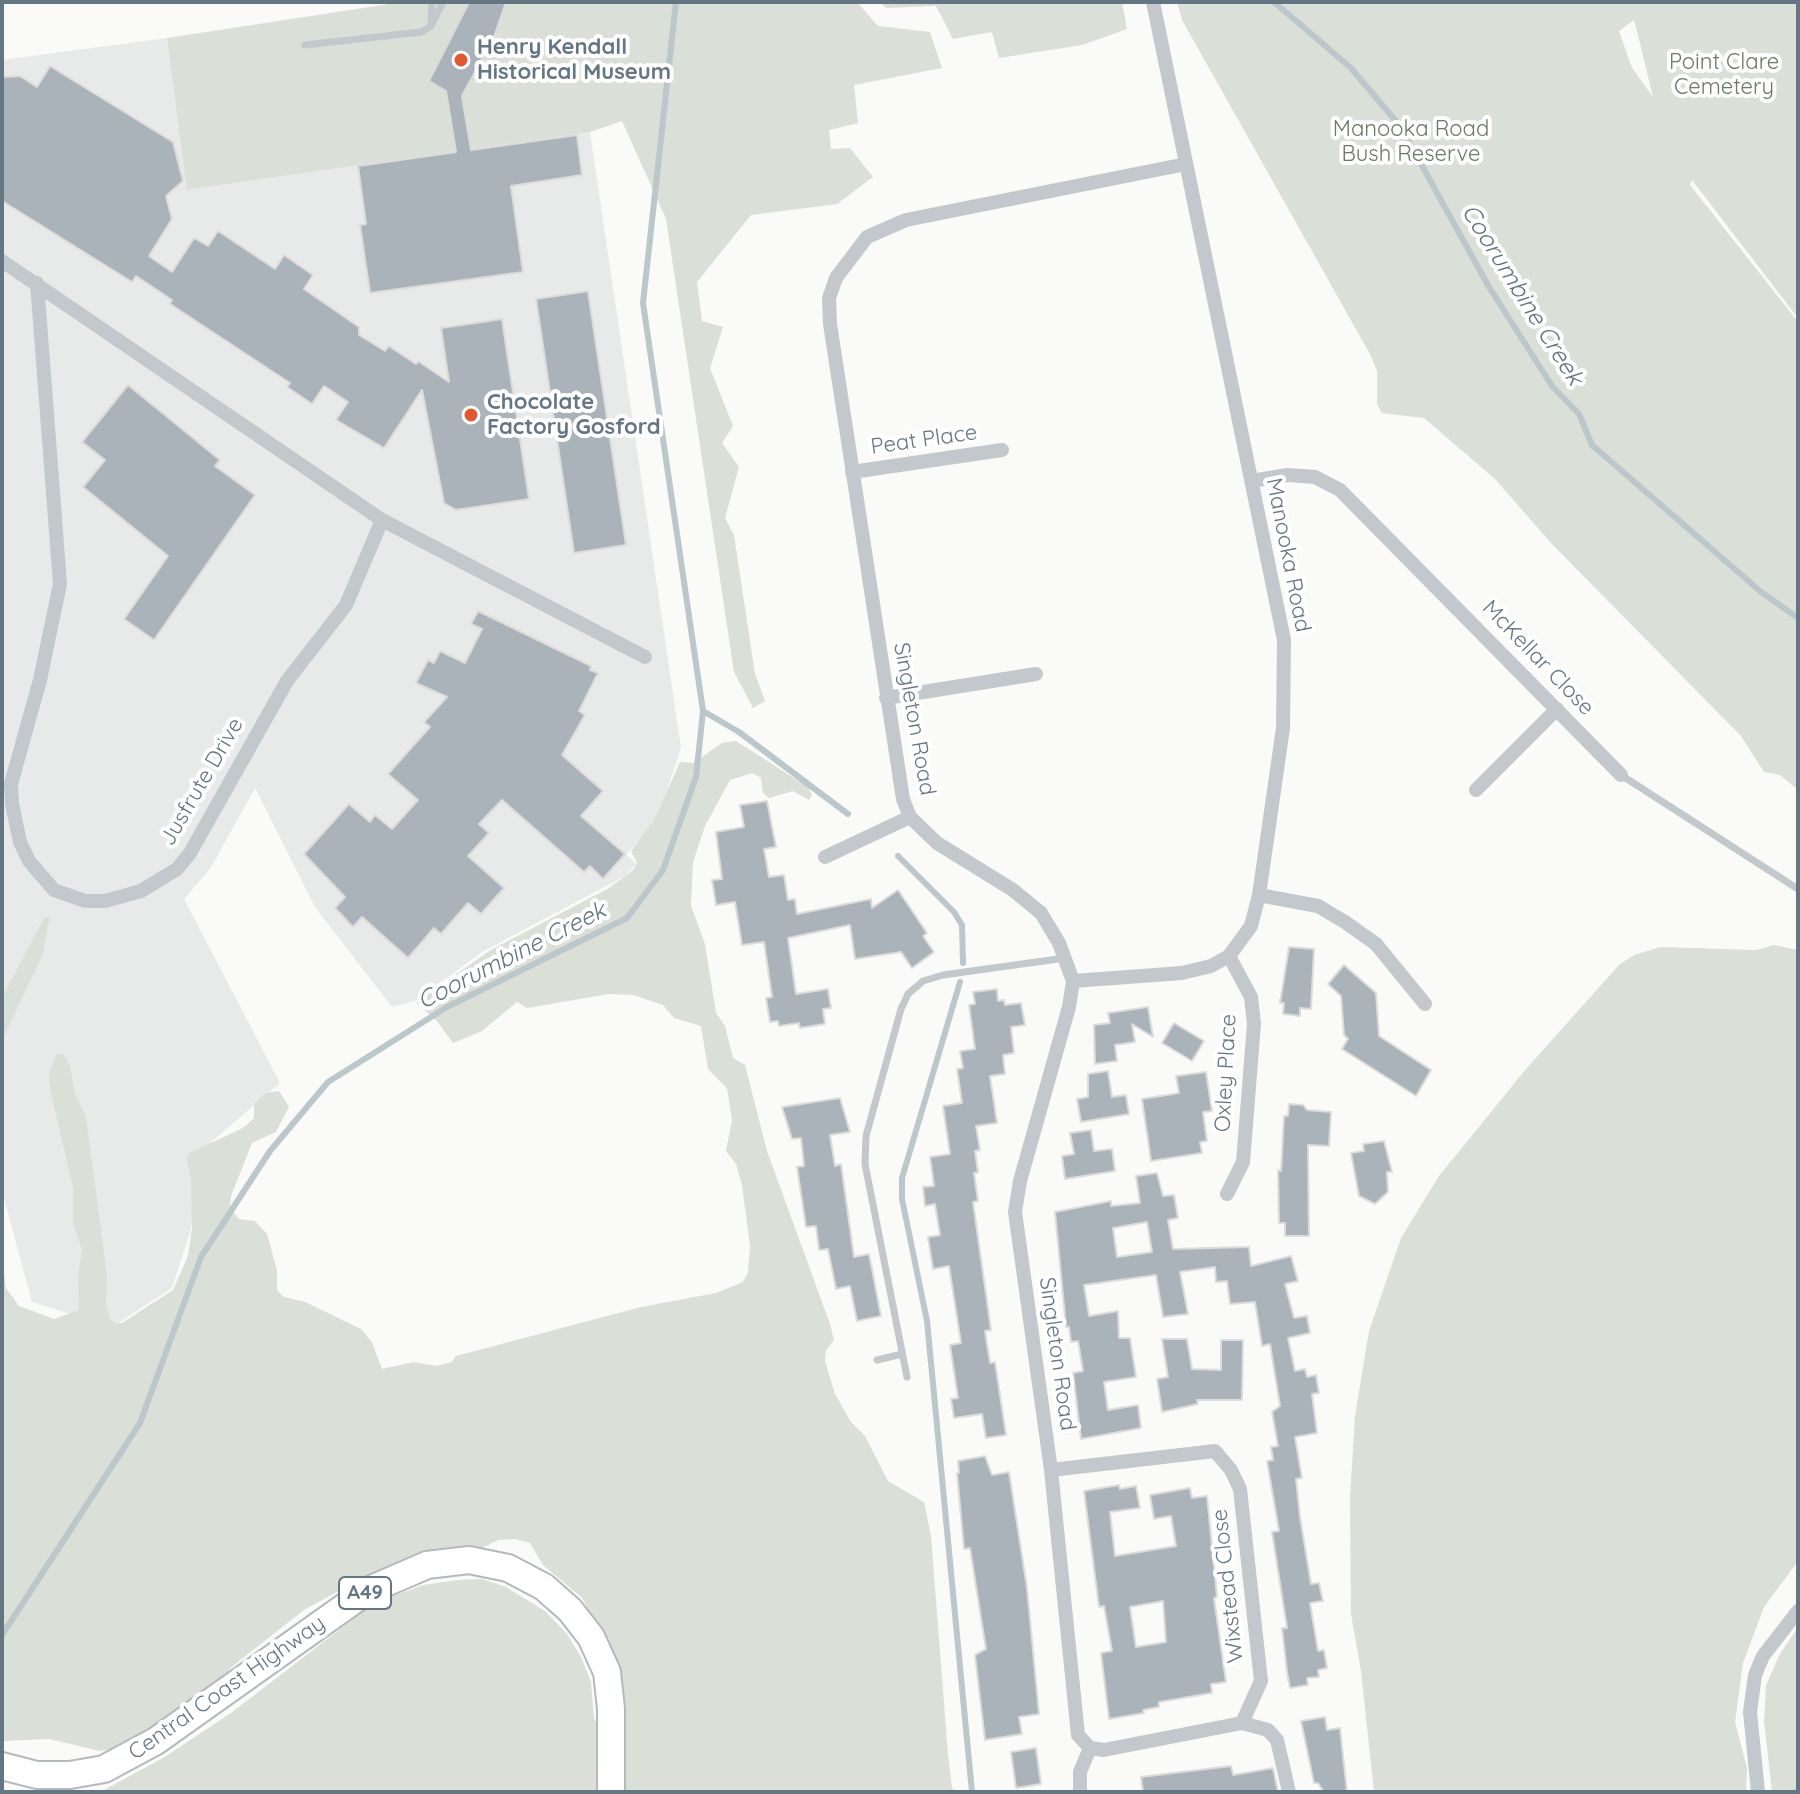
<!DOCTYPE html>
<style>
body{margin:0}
#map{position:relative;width:1800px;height:1794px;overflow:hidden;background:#fafaf8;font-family:Quicksand,sans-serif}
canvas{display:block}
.frame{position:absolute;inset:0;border:4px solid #657683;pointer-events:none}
</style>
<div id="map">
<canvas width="1800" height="1794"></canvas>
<div class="frame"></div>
</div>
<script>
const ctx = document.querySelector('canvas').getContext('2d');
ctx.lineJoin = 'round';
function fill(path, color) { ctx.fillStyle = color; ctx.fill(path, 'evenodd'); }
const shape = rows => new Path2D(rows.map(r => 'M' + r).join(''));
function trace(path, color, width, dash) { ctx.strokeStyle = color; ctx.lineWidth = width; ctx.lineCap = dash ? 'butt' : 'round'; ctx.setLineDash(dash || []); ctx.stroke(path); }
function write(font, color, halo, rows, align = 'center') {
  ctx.font = font + ' Quicksand,sans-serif'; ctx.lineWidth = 8; ctx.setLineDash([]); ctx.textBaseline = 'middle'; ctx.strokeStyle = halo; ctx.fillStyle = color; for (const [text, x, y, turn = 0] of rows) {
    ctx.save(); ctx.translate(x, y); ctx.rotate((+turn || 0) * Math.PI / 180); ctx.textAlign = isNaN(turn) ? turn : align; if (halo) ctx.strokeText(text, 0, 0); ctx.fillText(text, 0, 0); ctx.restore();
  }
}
fill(shape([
 [167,38,188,190,590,132,681,748,656,823,626,854,636,864,625,876,482,952,417,1000,392,1007,315,907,255,788,210,869,184,899,280,1083,211,1142,190,1232,172,1288,112,1327,32,1302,2,1191,2,60]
]), '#e8e9e9');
fill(shape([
 [402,2,857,2,878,26,930,32,942,68,854,85,858,123,829,130,831,149,850,148,873,177,837,204,751,215,697,282,702,321,723,327,710,368,733,426,722,443,739,467,725,518,734,535,755,674,765,701,753,708,734,672,666,219,622,121,590,132,187,190,167,38],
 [880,2,1122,2,1127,29,1082,45,999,58,992,32,953,39,936,6,886,8],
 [1177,2,1798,2,1798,318,1692,180,1690,185,1798,322,1798,790,1780,775,1764,772,1741,736,1551,543,1495,479,1424,418,1382,413,1377,404,1377,371,1371,356,1182,20],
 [1634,20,1636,27,1653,97,1632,68,1619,31],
 [736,741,808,787,812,795,809,800,793,791,769,798,763,793,761,778,752,773,730,780,705,826,693,862,691,906,705,944,716,1013,725,1026,733,1058,745,1065,767,1151,830,1324,834,1340,826,1350,825,1361,835,1394,851,1422,865,1436,888,1481,924,1502,931,1536,948,1755,952,1788,957,1792,100,1792,163,1758,231,1713,374,1603,423,1585,458,1580,482,1579,506,1587,545,1611,567,1634,581,1657,591,1682,594,1718,601,1733,622,1717,622,1676,614,1653,582,1598,543,1565,530,1543,514,1539,498,1540,480,1549,440,1552,396,1563,355,1582,304,1610,234,1665,201,1698,153,1731,120,1748,100,1751,49,1739,2,1741,2,1258,6,1288,19,1306,54,1319,79,1310,78,1277,82,1250,73,1222,73,1187,50,1089,49,1075,56,1054,63,1054,70,1066,75,1094,86,1117,107,1276,106,1301,109,1318,116,1323,122,1323,173,1290,188,1256,192,1228,191,1178,187,1160,189,1153,243,1128,254,1118,254,1104,266,1093,279,1091,289,1107,276,1132,252,1143,231,1196,230,1208,239,1219,255,1221,267,1234,277,1270,277,1290,284,1297,305,1302,361,1329,372,1342,382,1369,414,1362,436,1366,452,1362,456,1356,641,1307,716,1293,743,1282,748,1272,750,1246,742,1185,736,1164,726,1151,732,1120,727,1088,708,1069,701,1026,674,1018,663,1005,634,995,609,994,527,1008,517,1002,482,1031,453,1043,437,1021,416,1003,489,951,609,888,633,870,637,863,631,851,654,820,680,762,693,763,722,743],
 [50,917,42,956,2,1040,2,998,44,918],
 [1774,945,1798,950,1798,1561,1764,1607,1743,1663,1735,1722,1747,1768,1746,1792,1374,1792,1361,1671,1351,1614,1350,1497,1355,1416,1369,1331,1401,1238,1439,1176,1526,1069,1619,965,1634,955,1661,947,1756,950],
 [1798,1627,1798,1792,1772,1792,1764,1721,1766,1685,1780,1654]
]), '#dadfd7');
trace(shape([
 [1274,2,1351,68,1400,126,1489,287,1552,386,1579,414,1592,445,1760,591,1798,618],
 [703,711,739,732,848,814],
 [898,856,954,912,962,925,963,963],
 [960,982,902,1178,902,1199,927,1321,972,1792],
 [2,1635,140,1423,201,1257,270,1151,328,1082,447,1007,627,918,663,870,696,777,703,711,643,303,676,2]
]), '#bbc7cb', 6);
const building = shape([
 [469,2,506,2,494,37,462,96,471,150,577,135,582,175,511,186,523,272,370,293,360,225,366,224,358,166,456,152,446,91,429,81,469,2],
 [50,66,173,142,183,181,166,196,172,219,149,256,172,272,194,238,208,246,218,231,275,269,284,255,313,275,304,289,359,327,359,335,385,351,389,346,416,364,418,361,449,382,441,328,502,319,529,499,456,510,444,503,422,390,384,448,336,420,348,402,324,386,312,404,287,387,290,383,170,304,172,300,136,276,132,282,2,201,2,77,20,76,37,87,50,66],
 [588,291,626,545,574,553,536,299,588,291],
 [128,385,220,460,215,466,255,495,154,640,124,619,168,556,83,487,105,460,82,442,128,385],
 [478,611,591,666,590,670,598,673,579,711,585,715,562,755,603,791,581,816,625,854,603,879,590,866,584,872,502,800,479,824,489,833,468,856,504,888,481,914,468,903,441,934,434,928,408,958,362,917,353,927,335,908,345,897,304,854,349,804,370,822,375,815,392,829,418,800,388,774,430,727,424,722,447,697,416,683,428,660,434,663,440,651,465,663,482,629,471,624,478,611],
 [767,801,776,847,764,849,769,877,784,875,788,900,795,899,797,914,871,899,872,908,898,890,927,933,923,936,934,952,912,968,901,952,855,959,850,925,788,938,796,994,828,989,831,1008,823,1009,825,1024,800,1028,799,1023,779,1026,778,1021,770,1022,766,998,772,997,764,942,742,945,735,902,716,905,712,880,722,879,716,832,744,827,740,805,767,801],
 [1289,947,1314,949,1311,1009,1300,1008,1300,1016,1283,1014,1284,1003,1280,1003,1289,947],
 [1344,965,1376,993,1379,1036,1431,1070,1416,1096,1342,1049,1348,1039,1344,1035,1341,996,1328,984,1344,965],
 [997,989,998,1001,1004,1000,1005,1005,1021,1003,1025,1025,1011,1027,1014,1053,1003,1055,1005,1074,990,1076,997,1123,976,1126,980,1150,975,1151,978,1172,974,1173,978,1201,973,1202,991,1330,985,1331,990,1363,995,1362,1006,1435,986,1438,982,1414,954,1418,951,1399,958,1398,950,1345,961,1343,949,1266,933,1269,928,1237,940,1235,935,1204,925,1206,923,1187,934,1186,930,1157,950,1154,943,1106,962,1103,957,1069,963,1068,960,1051,975,1049,969,1005,975,1004,973,992,997,989],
 [1148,1007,1153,1037,1132,1024,1135,1042,1115,1045,1117,1061,1095,1064,1094,1025,1110,1023,1108,1013,1148,1007],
 [1174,1023,1204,1041,1192,1061,1162,1043,1174,1023],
 [1108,1071,1112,1097,1126,1095,1129,1114,1081,1122,1077,1099,1088,1097,1088,1074,1108,1071],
 [1206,1072,1212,1111,1203,1112,1207,1141,1200,1142,1202,1153,1151,1161,1142,1099,1179,1093,1176,1076,1206,1072],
 [840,1098,850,1132,830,1135,835,1166,841,1164,854,1257,869,1254,881,1316,857,1321,850,1286,836,1289,828,1249,819,1250,816,1226,806,1227,797,1167,804,1166,801,1138,792,1139,782,1107,840,1098],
 [1289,1104,1303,1105,1307,1110,1331,1112,1329,1146,1308,1145,1309,1236,1285,1236,1285,1223,1279,1223,1278,1170,1281,1171,1284,1116,1288,1116,1289,1104],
 [1091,1130,1094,1151,1112,1149,1115,1171,1065,1179,1062,1156,1074,1154,1070,1133,1091,1130],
 [1384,1141,1392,1172,1387,1172,1388,1192,1375,1204,1359,1196,1351,1153,1364,1151,1363,1144,1384,1141],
 [1157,1173,1163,1196,1174,1195,1178,1218,1168,1220,1173,1249,1249,1247,1251,1266,1291,1256,1298,1281,1285,1284,1294,1318,1307,1316,1310,1333,1288,1338,1295,1371,1305,1369,1307,1377,1316,1375,1319,1393,1312,1394,1317,1433,1295,1437,1302,1478,1296,1479,1300,1517,1311,1584,1319,1583,1323,1601,1310,1603,1318,1651,1324,1650,1327,1668,1318,1670,1319,1677,1307,1678,1308,1685,1290,1688,1287,1672,1282,1628,1287,1628,1272,1532,1279,1531,1267,1461,1273,1460,1271,1447,1278,1446,1272,1412,1280,1406,1270,1344,1262,1346,1255,1302,1230,1304,1227,1281,1216,1282,1215,1267,1180,1272,1188,1314,1163,1317,1156,1275,1084,1285,1089,1316,1118,1311,1119,1338,1130,1338,1136,1377,1104,1382,1108,1410,1138,1405,1141,1428,1081,1439,1073,1373,1083,1371,1078,1341,1071,1342,1069,1327,1066,1327,1055,1212,1111,1201,1111,1206,1140,1203,1136,1176,1157,1173],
 [1147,1222,1152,1252,1117,1257,1113,1228,1147,1222],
 [1162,1339,1187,1339,1192,1369,1221,1370,1221,1340,1243,1340,1242,1400,1197,1400,1198,1404,1162,1412,1157,1379,1168,1377,1162,1339],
 [985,1456,992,1475,1009,1472,1027,1588,1039,1714,1019,1717,1022,1734,985,1740,975,1655,986,1649,970,1548,964,1549,957,1473,959,1473,958,1461,985,1456],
 [1119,1485,1120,1489,1136,1486,1140,1508,1110,1512,1115,1556,1176,1546,1171,1516,1154,1519,1150,1495,1190,1488,1192,1498,1207,1496,1217,1597,1214,1598,1226,1682,1211,1684,1212,1693,1159,1702,1159,1707,1143,1710,1144,1713,1109,1719,1101,1653,1112,1651,1104,1606,1099,1607,1084,1491,1119,1485],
 [1163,1601,1166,1642,1136,1647,1130,1607,1163,1601],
 [1325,1717,1327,1730,1340,1728,1347,1792,1324,1792,1318,1783,1314,1783,1301,1721,1325,1717],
 [1036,1748,1041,1784,1016,1788,1011,1752,1036,1748],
 [1231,1766,1233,1775,1273,1768,1278,1792,1143,1792,1141,1777,1231,1766]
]);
fill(building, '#aab3b9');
trace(building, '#dcdcda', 2);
const highway = shape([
 [2,1766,37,1775,70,1775,104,1769,156,1741,367,1591,427,1565,469,1560,508,1568,544,1587,570,1610,591,1637,607,1672,611,1709,611,1792]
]);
trace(highway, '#b4b9bd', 30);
trace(shape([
 [431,24,432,2],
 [305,45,421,32,431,26,443,2],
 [1621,775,1798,889],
 [877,1360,902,1354],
 [907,1377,865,1164,866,1136,901,1009,908,994,923,981,943,975,1065,958]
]), '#c3c8cc', 7);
trace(shape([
 [1186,164,906,220,867,237,836,278,829,298,830,324,903,799,910,817,937,843,1013,890,1041,913,1059,943,1073,981,1069,1007,1020,1181,1015,1212,1051,1470,1078,1735,1090,1748,1104,1750,1242,1723,1268,1730,1277,1740,1289,1792],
 [2,261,382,520,645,657],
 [37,283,60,584,40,680,11,784,12,804,20,842,29,861,54,890,85,901,105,901,141,891,177,869,190,853,287,681,346,605,382,520],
 [852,472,1002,450],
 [1251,481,1288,475,1315,477,1340,490,1621,775],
 [886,698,1036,674],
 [1476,790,1557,709],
 [825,857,910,817],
 [1259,895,1318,906,1345,922,1376,944,1425,1004],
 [1073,981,1182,973,1211,966,1229,956,1251,926,1259,895,1283,728,1284,640,1153,2],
 [1227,1194,1243,1162,1254,1024,1251,997,1229,956],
 [1051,1470,1215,1451,1231,1470,1240,1489,1261,1681,1242,1723],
 [1080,1792,1080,1772,1090,1748],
 [1758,1792,1750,1712,1755,1675,1763,1656,1798,1611]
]), '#c3c8cc', 14);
trace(highway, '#fff', 26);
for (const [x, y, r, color] of [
 [461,60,8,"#e4572e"],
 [471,415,8,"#e4572e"]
]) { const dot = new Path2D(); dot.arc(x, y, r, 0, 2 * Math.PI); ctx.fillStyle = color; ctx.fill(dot); trace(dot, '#fff', 3); }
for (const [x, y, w] of [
 [365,1593,52]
]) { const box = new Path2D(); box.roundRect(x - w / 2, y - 16, w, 32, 6); ctx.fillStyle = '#fff'; ctx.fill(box); trace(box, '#657683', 2); }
write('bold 20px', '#657683', null, [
 ["A49",365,1593]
]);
write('bold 22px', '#657683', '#fff', [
 ["Henry Kendall",477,47],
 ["Historical Museum",477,72],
 ["Chocolate",487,402],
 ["Factory Gosford",487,427]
], 'left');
write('22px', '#687a64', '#fff', [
 ["Point Clare",1724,62],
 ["Cemetery",1724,87],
 ["Manooka Road",1411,129],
 ["Bush Reserve",1411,154]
]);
write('22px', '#657683', '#fff', [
 ["Peat Place",924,440,-8],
 ["Manooka Road",1288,555,79],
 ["McKellar Close",1538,658,46],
 ["Singleton Road",914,719,80],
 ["Jusfrute Drive",202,782,-60],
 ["Oxley Place",1226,1073,-87],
 ["Singleton Road",1057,1354,82],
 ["Wixstead Close",1228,1586,-96],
 ["Central Coast Highway",227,1688,-35]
]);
write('italic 24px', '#60757c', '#fff', [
 ["Coorumbine Creek",1522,295,58],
 ["Coorumbine Creek",512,956,-27]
]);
</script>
